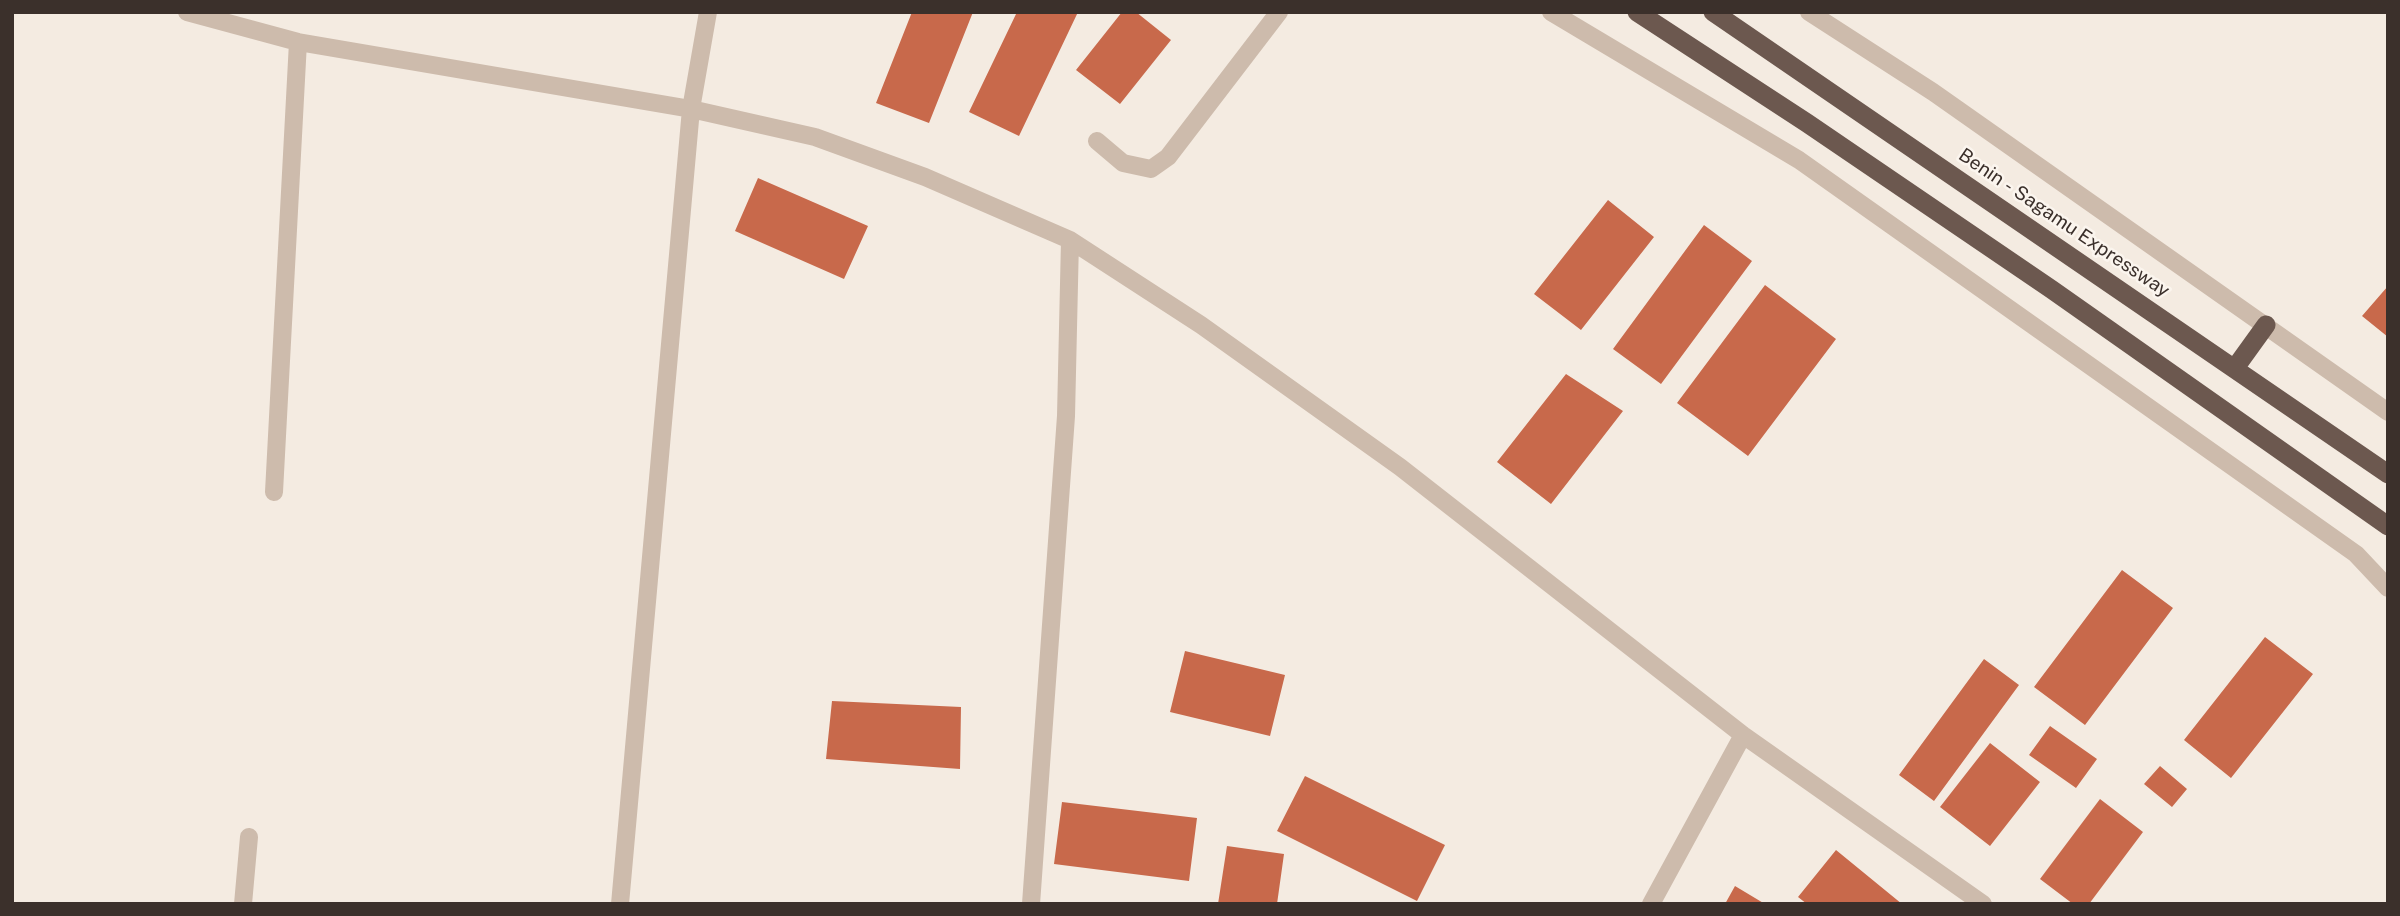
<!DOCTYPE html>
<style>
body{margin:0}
#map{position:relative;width:2400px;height:916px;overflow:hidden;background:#f4ebe1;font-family:"Public Sans",sans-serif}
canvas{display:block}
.frame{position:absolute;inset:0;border:14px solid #3b302b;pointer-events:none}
</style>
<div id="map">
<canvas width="2400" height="916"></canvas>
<div class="frame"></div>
</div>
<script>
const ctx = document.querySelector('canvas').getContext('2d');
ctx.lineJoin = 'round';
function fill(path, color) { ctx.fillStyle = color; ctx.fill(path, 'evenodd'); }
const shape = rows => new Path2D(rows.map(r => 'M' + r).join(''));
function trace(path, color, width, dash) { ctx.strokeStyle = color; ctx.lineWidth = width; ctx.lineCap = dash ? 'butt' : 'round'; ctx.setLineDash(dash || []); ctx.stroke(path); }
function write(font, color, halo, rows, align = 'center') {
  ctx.font = font + ' "Public Sans",sans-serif'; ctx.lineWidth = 5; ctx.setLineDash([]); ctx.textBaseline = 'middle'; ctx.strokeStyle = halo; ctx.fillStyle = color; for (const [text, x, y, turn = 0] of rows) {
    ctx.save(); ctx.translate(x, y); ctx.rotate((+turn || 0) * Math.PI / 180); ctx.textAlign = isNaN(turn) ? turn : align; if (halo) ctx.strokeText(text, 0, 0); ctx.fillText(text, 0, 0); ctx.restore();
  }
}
fill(shape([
 [912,12,973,12,929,123,876,103],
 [1017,12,1078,12,1019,136,969,112],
 [1122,12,1136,12,1171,40,1120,104,1076,70],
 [758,178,868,226,844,279,735,231],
 [1608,200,1654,237,1581,330,1534,294],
 [1704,225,1752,261,1661,384,1613,349],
 [1765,285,1836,339,1748,456,1677,403],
 [2388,286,2388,337,2362,316],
 [1566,374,1623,411,1551,504,1497,462],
 [2122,570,2173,608,2085,725,2034,687],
 [2265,637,2313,674,2231,778,2184,740],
 [1185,651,1285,675,1270,736,1170,712],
 [1984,659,2019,685,1934,801,1899,775],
 [832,701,961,707,960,769,826,759],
 [2050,726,2097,759,2076,788,2029,755],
 [1990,743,2040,782,1990,846,1940,807],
 [2160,766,2187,789,2172,807,2144,784],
 [1305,776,1445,845,1417,901,1277,831],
 [2100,799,2143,832,2089,904,2073,904,2040,879],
 [1062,802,1197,818,1189,881,1054,864],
 [1227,846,1284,854,1277,904,1218,904],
 [1836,850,1902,904,1807,904,1798,897],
 [1735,886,1765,904,1725,904]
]), '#c8694b');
trace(shape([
 [1097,141,1123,163,1151,169,1168,157,1279,12]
]), '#cdbbac', 18);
trace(shape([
 [187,12,298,42,691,109,815,137,925,177,1070,240,1201,325,1400,467,1743,735,1983,904],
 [1551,12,1799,160,2356,554,2388,588],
 [1809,12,1933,92,2388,412],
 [274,492,298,42],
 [243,904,249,837],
 [620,904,691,109,708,12],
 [1031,904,1066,416,1070,240],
 [1651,904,1743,735]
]), '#cdbbac', 18);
trace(shape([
 [1637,12,1807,123,2051,289,2388,526],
 [1713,12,2388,474],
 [2235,368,2266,325]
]), '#6c584f', 19);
write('19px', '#3b302b', '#fbf5ee', [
 ["Benin - Sagamu Expressway",2064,223,34]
]);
</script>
